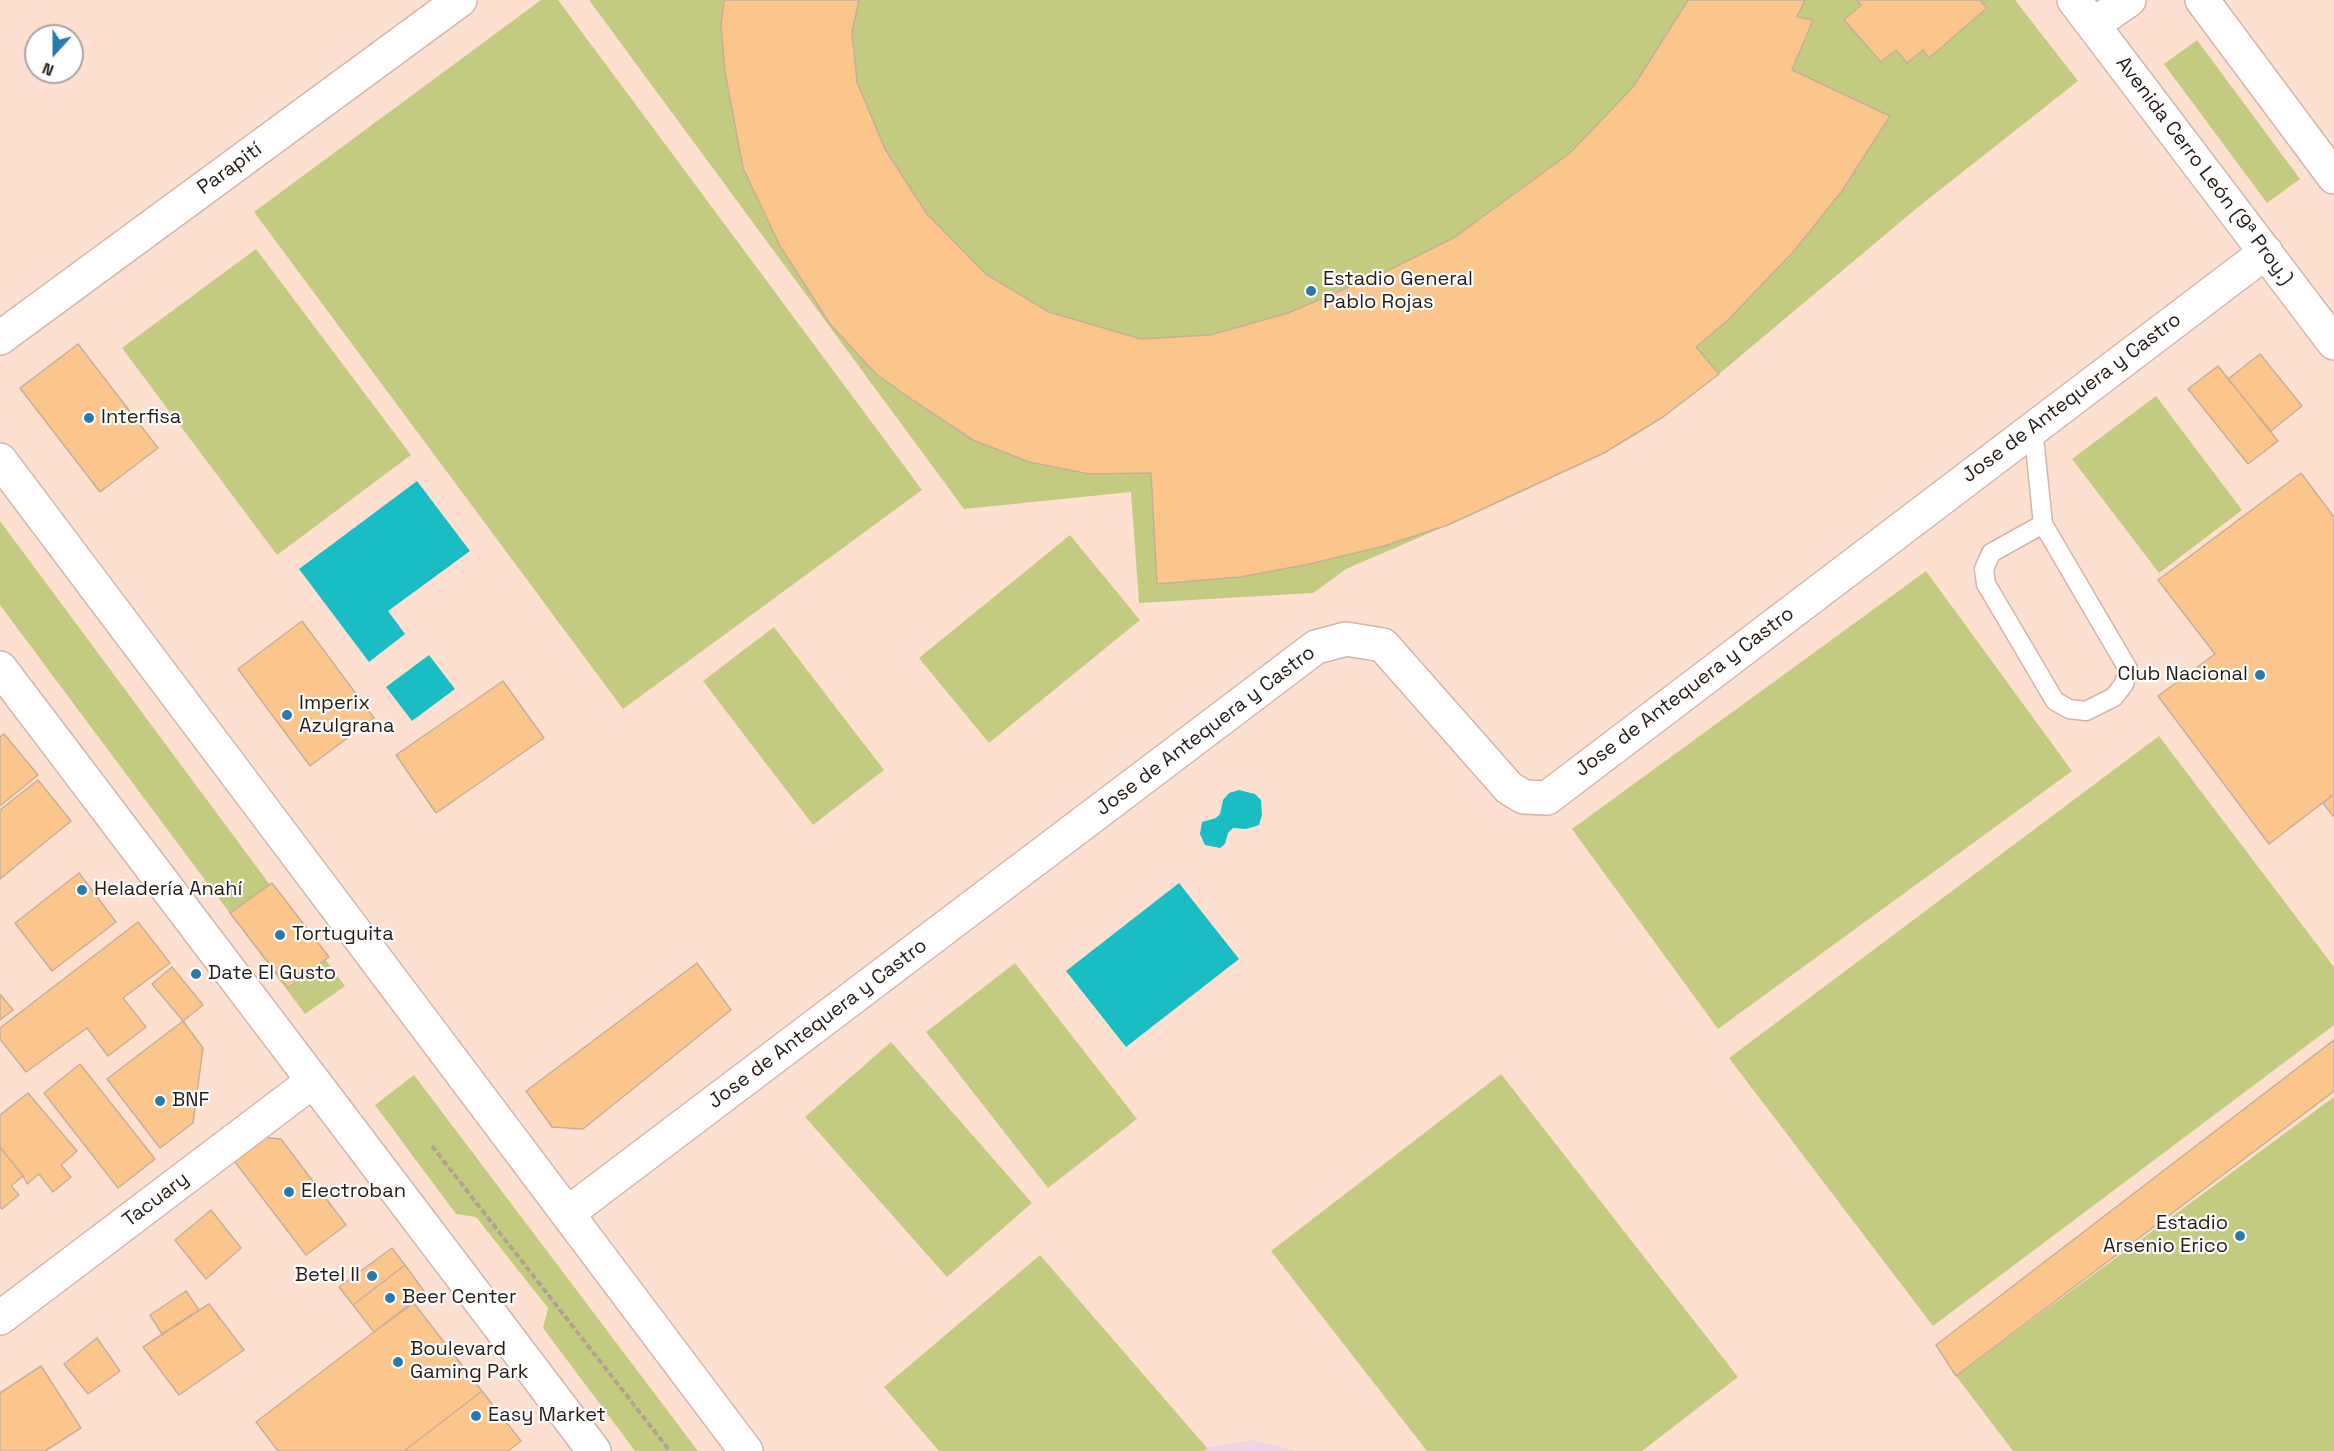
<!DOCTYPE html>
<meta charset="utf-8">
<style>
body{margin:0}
#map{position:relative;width:2334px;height:1451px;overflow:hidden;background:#fee0d1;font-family:"Space Grotesk",sans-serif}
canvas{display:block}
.north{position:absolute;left:24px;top:24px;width:60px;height:60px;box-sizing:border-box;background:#fff;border:2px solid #a8a4a2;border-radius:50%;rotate:201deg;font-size:16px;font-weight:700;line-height:24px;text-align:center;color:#261c16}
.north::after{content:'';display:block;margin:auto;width:21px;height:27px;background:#277aab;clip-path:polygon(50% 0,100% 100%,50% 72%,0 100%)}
</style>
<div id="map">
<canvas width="2334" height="1451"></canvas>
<div class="north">N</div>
</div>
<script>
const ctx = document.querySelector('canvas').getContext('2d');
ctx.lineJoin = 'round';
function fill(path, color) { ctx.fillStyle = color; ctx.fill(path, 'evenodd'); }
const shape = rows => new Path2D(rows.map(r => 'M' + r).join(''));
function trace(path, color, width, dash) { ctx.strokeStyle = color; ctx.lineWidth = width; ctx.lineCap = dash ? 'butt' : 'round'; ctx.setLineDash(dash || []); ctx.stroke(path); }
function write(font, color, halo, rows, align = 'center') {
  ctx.font = font + ' "Space Grotesk",sans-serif'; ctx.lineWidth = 4.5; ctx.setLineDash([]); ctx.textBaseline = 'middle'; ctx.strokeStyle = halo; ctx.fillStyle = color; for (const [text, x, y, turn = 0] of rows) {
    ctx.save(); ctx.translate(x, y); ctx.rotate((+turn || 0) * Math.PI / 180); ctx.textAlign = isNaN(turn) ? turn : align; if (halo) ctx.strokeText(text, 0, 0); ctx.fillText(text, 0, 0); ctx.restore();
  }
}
fill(shape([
 [1251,1440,1297,1451,1204,1451,1207,1448]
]), '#edd6e3');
fill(shape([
 [541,0,558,0,922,490,623,709,254,212],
 [589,0,2015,0,2078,81,1917,208,1719,374,1663,417,1448,525,1346,569,1313,593,1139,603,1131,492,964,509],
 [2197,40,2300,179,2267,203,2164,64],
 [256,249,411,455,277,555,122,348],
 [2156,396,2242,510,2159,573,2072,459],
 [0,521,345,986,305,1014,0,605],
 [1070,535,1140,620,989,743,919,658],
 [1926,571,2072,771,1718,1029,1572,829],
 [774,627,884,770,813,825,703,681],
 [2159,736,2334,967,2334,1025,1933,1326,1729,1058],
 [1015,963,1137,1119,1048,1188,926,1032],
 [891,1042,1032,1203,947,1277,805,1117],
 [1501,1074,1738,1377,1642,1451,1427,1451,1271,1251],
 [414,1075,698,1451,635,1451,543,1328,548,1308,476,1217,456,1214,375,1105],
 [2334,1097,2334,1451,2013,1451,1956,1376],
 [1040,1255,1207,1448,1204,1451,939,1451,884,1387]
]), '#c3cb80');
fill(shape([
 [417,481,470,551,388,611,405,634,369,662,299,569],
 [429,655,455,689,412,721,386,687],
 [1239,790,1255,794,1261,800,1262,815,1259,825,1246,829,1233,828,1228,833,1225,844,1220,848,1205,845,1200,834,1202,822,1216,818,1220,814,1223,800,1229,793],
 [1179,883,1239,959,1126,1047,1066,971]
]), '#1abdc4');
const building = shape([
 [724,0,859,0,852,32,857,82,885,149,927,214,986,274,1049,312,1141,339,1210,335,1288,313,1387,271,1455,237,1570,153,1633,87,1688,0,1805,0,1797,17,1813,20,1792,70,1890,116,1842,191,1794,251,1727,321,1696,347,1719,374,1663,417,1604,453,1448,525,1384,546,1310,564,1240,577,1157,584,1151,473,1089,474,1029,462,973,440,914,401,876,374,830,324,780,246,743,168,725,72,721,25,724,0],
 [1857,0,1980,0,1987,8,1929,58,1923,50,1907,63,1896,50,1881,62,1844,20,1861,5,1857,0],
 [78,344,158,448,100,492,20,388,78,344],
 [2260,354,2302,406,2271,431,2228,379,2260,354],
 [2218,366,2278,441,2248,464,2188,389,2218,366],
 [2301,473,2334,517,2334,794,2269,844,2158,696,2215,654,2158,580,2301,473],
 [302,621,374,718,310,766,238,669,302,621],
 [503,681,544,738,436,813,396,755,503,681],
 [4,734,38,775,0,806,0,737,4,734],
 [38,780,71,821,0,879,0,810,38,780],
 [2334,794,2334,817,2323,803,2334,794],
 [79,873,116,922,52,971,15,923,79,873],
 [272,883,329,957,288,988,230,913,272,883],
 [138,922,170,963,123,998,146,1027,108,1056,87,1028,26,1072,0,1039,0,1028,138,922],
 [697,963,731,1010,583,1129,552,1127,526,1091,697,963],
 [172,967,203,1005,183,1021,152,984,172,967],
 [0,994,13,1010,0,1020,0,994],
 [183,1021,203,1048,193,1123,160,1148,107,1079,183,1021],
 [2334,1040,2334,1091,1956,1376,1936,1345,2334,1040],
 [80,1064,155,1159,118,1188,44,1093,80,1064],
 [28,1093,77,1151,61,1165,71,1177,53,1192,39,1174,27,1184,23,1176,0,1147,0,1115,28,1093],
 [260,1137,281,1139,346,1225,306,1255,232,1158,260,1137],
 [0,1147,23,1176,11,1186,19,1195,2,1209,0,1207,0,1147],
 [211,1210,241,1248,206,1279,175,1240,211,1210],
 [392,1248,405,1265,353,1305,339,1287,392,1248],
 [405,1265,426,1294,374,1332,353,1305,405,1265],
 [186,1291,199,1310,162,1334,150,1315,186,1291],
 [413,1302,482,1391,404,1451,278,1451,256,1422,413,1302],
 [209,1304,244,1350,179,1395,143,1347,209,1304],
 [97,1338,120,1371,88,1394,64,1364,97,1338],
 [41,1366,81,1428,45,1451,0,1451,0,1393,41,1366],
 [482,1391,521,1441,508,1451,404,1451,482,1391]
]);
fill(building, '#fbc58c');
trace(building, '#c5af99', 1.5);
const lane = shape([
 [2033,427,2043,524,2128,669,2124,684,2114,697,2086,711,2069,709,2055,701,1986,584,1984,569,1991,553,2043,524]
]);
const street = shape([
 [2093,25,2129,0],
 [0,338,460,0],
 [568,1213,1316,647,1346,639,1383,645,1509,788,1524,797,1547,798,2266,252],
 [0,1318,313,1081]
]);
const secondary = shape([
 [2074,0,2334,343],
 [2202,0,2334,177],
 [0,460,746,1451],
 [0,668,594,1451]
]);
trace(lane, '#d2b5a7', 21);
trace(street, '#d2b5a7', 36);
trace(secondary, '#d2b5a7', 36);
trace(shape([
 [432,1146,670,1451]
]), '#b69e92', 4, [6, 3]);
trace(lane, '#fff', 18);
trace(street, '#fff', 33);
trace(secondary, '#fff', 33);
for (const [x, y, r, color] of [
 [1311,291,6,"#277aab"],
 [89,418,6,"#277aab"],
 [2260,675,6,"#277aab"],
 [287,715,6,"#277aab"],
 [82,890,6,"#277aab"],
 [280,935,6,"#277aab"],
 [196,974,6,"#277aab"],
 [160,1101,6,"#277aab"],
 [289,1192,6,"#277aab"],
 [2240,1236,6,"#277aab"],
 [372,1276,6,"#277aab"],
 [390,1298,6,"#277aab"],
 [398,1362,6,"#277aab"],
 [476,1416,6,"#277aab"]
]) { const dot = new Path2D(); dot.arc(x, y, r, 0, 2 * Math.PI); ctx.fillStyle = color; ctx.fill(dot); trace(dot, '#fff', 2); }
write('20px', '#261c16', '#fff', [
 ["Parapití",230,169,-36],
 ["Avenida Cerro León (9ª Proy.)",2204,171,53],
 ["Jose de Antequera y Castro",2072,398,-37],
 ["Jose de Antequera y Castro",1685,692,-37],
 ["Jose de Antequera y Castro",1206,731,-37],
 ["Jose de Antequera y Castro",818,1024,-37],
 ["Tacuary",156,1200,-37]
]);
write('20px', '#261c16', '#fff', [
 ["Estadio General",1323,280],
 ["Pablo Rojas",1323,303],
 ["Interfisa",101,418],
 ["Club Nacional",2248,675,"right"],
 ["Imperix",299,704],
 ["Azulgrana",299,727],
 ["Heladería Anahí",94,890],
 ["Tortuguita",292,935],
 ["Date El Gusto",208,974],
 ["BNF",172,1101],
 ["Electroban",301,1192],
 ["Estadio",2228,1224,"right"],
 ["Arsenio Erico",2228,1247,"right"],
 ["Betel II",360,1276,"right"],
 ["Beer Center",402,1298],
 ["Boulevard",410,1350],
 ["Gaming Park",410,1373],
 ["Easy Market",488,1416]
], 'left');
</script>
